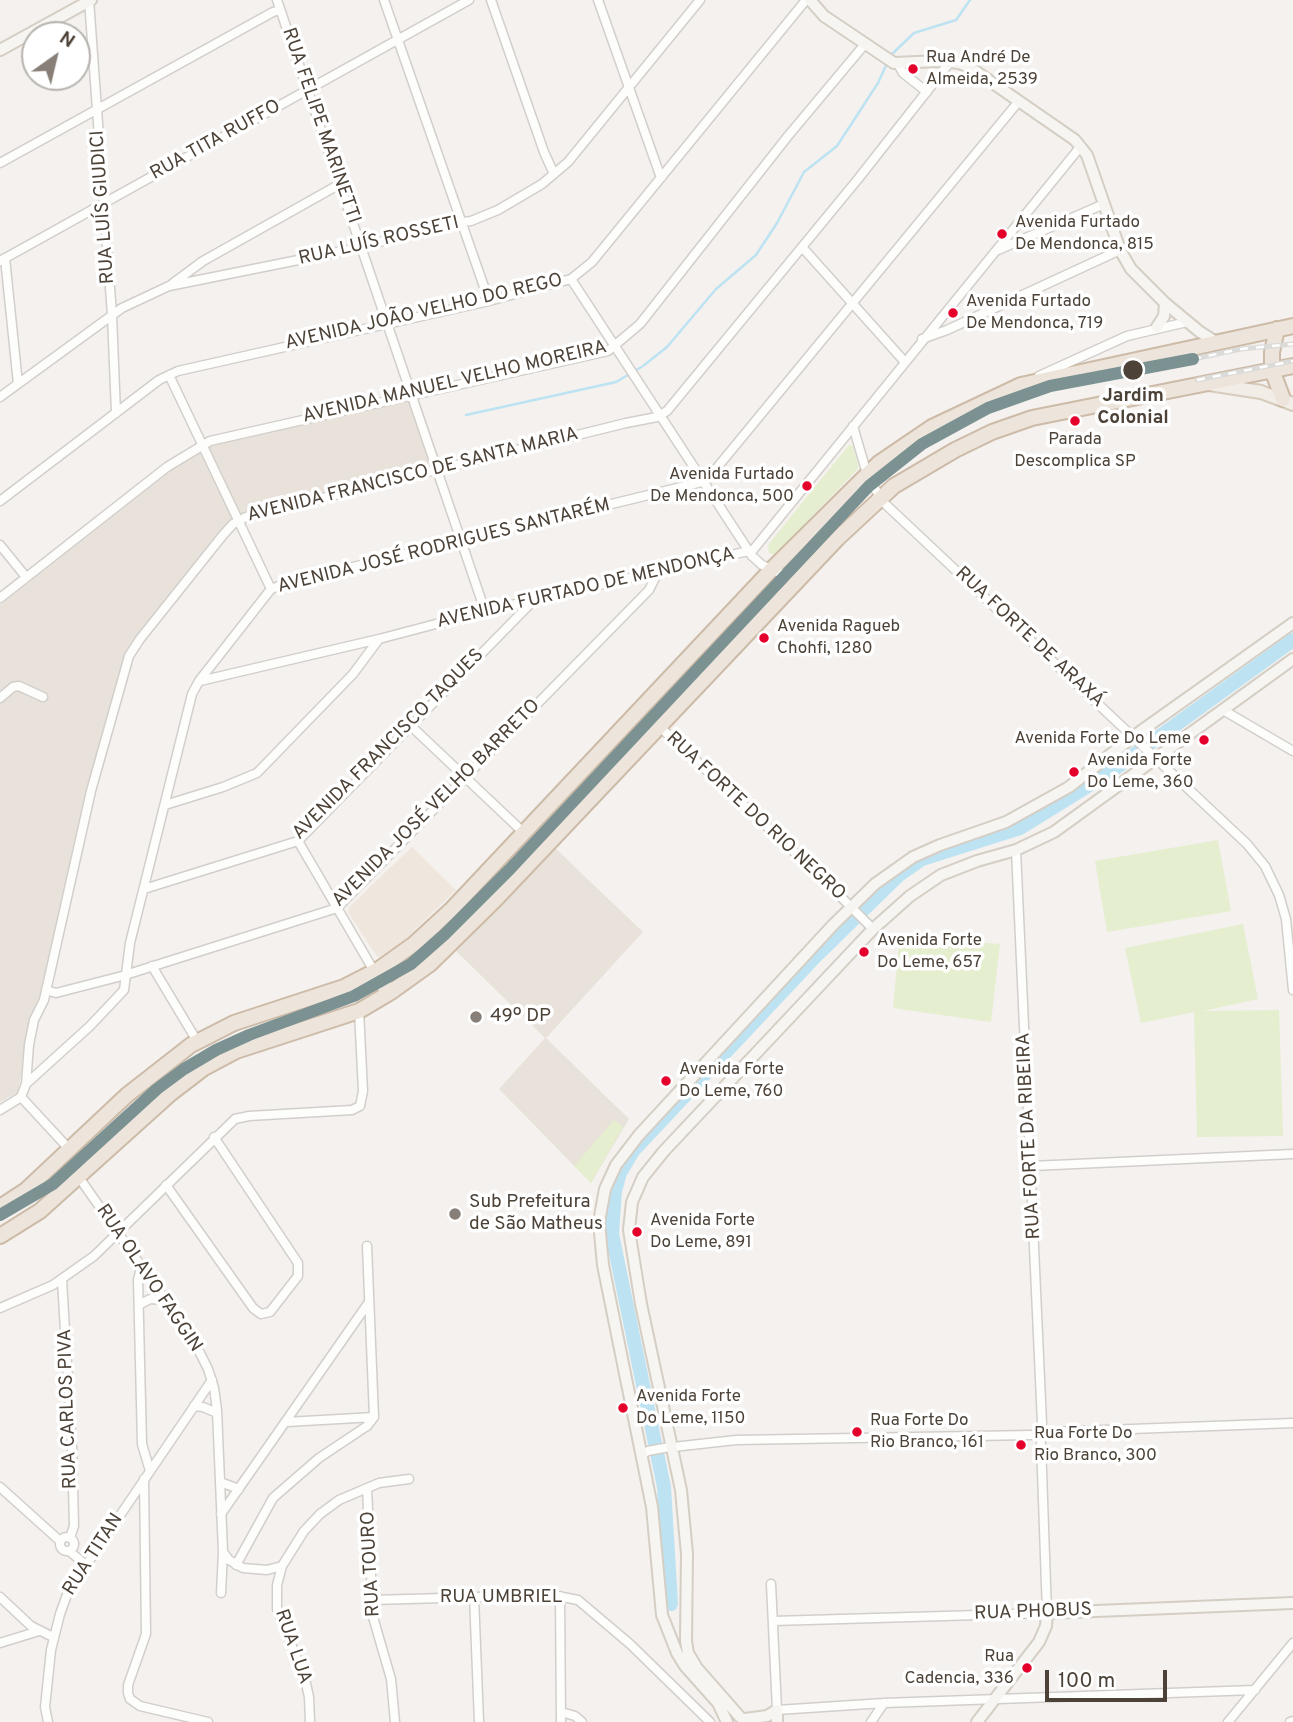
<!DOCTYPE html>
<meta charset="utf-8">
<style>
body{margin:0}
#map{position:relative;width:1293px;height:1722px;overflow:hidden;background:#f4f1ee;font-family:Overpass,sans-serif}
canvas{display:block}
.north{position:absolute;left:21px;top:21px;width:70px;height:70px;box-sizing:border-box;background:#fff;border:2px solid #b7b3af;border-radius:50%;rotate:34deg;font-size:19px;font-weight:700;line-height:28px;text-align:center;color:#4c4238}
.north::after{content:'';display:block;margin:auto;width:24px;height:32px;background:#877f78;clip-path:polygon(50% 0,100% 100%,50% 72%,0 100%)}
.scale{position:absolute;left:1045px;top:1670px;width:122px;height:32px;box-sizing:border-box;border:4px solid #4c4238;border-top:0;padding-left:9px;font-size:21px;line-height:24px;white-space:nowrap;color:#4c4238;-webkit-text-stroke:5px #fff;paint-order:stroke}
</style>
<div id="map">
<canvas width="1293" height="1722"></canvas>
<div class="north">N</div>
<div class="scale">100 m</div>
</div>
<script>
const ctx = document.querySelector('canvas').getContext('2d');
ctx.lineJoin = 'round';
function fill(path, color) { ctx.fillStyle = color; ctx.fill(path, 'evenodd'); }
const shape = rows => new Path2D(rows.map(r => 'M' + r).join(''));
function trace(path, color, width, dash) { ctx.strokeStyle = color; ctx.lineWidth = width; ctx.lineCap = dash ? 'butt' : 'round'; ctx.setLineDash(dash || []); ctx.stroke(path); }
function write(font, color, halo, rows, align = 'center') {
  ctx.font = font + ' Overpass,sans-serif'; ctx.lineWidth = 7; ctx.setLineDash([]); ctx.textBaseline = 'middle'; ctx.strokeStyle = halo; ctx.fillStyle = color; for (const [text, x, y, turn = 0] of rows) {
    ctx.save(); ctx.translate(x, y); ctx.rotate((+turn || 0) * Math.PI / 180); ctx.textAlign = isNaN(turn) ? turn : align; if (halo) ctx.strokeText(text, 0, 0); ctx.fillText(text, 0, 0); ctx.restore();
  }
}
fill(shape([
 [418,397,444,473,237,517,129,646,92,769,39,1000,31,1021,18,1092,0,1102,0,605,148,485,203,447],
 [555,848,643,932,546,1038,629,1119,591,1183,499,1089,545,1038,456,951]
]), '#e8e2db');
fill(shape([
 [412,847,456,890,398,946,379,957,375,954,348,912,349,907]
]), '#efe7dd');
fill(shape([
 [849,445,853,446,858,466,857,470,778,551,774,554,769,553,768,545],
 [1218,840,1231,911,1107,932,1095,861],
 [1243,924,1258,999,1203,1011,1279,1010,1283,1136,1197,1137,1194,1012,1141,1023,1125,948],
 [909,938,1000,944,991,1022,893,1008,899,944],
 [614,1120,623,1127,591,1183,574,1166]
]), '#e5eece');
trace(shape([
 [891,55,914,33,956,20,970,0],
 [466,415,616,382,643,366,667,347,716,289,756,255,777,223,804,172,837,146,878,83,888,61]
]), '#bde3f3', 2.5);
trace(shape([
 [671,1604,664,1487,612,1234,615,1191,620,1173,633,1151,815,957,899,875,922,859,1020,828,1109,773,1293,640]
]), '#bde3f3', 14);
const street = shape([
 [89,0,112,315,116,413],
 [277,0,485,611],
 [384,0,489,301],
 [491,0,544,152,554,174],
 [598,0,661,178],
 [898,64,903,73,927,92],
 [0,163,273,12,280,10],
 [802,247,904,361],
 [998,250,1104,204],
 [5,258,18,384],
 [0,261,469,0],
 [571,279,752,556,762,565,798,581],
 [172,284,203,261,340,184],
 [922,339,947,330,1120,250],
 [169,375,271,589],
 [1039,376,1127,336,1187,322],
 [0,397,122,308,169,286,348,250,454,223,471,221,498,210,542,184,568,162,700,0],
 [853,426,867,474,882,501,1247,844,1265,866,1279,895,1286,919,1293,990],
 [0,501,159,380,178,371,489,301,571,279,592,262,806,0],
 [0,545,26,577],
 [0,598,167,467,210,441,608,351,640,324,788,136,865,44],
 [200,681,379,639,485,611,753,550,1081,146],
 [0,698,13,687,19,686,43,697],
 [1223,710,1293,751],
 [411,726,523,832],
 [659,726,822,878,873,929],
 [165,805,223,787,257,773,353,674,379,639],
 [298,841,374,971],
 [1016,850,1042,1423],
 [144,889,298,841,533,601],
 [152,966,197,1041],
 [46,990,56,993,122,976,337,908,649,590,658,572],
 [26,1084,29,1045,34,1020,44,1000,91,791,129,656,140,639,223,535,233,524,246,517,626,423,657,417,667,411,858,179,950,62],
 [21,1097,70,1150],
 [0,1110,21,1097,26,1084,90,1026,124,990,130,943,192,694,199,681,271,589,287,583,706,481,1019,101],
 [1032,1166,1293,1154],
 [78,1176,165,1300,200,1353,208,1369,214,1388,217,1410,223,1552,221,1593],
 [166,1185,253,1308,261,1314,270,1312,298,1276,298,1263,214,1137],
 [141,1267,138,1280,142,1444,150,1471],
 [62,1280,72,1447,74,1526,70,1538],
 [139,1305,150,1299,165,1300],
 [0,1308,53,1285,94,1256,235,1119,249,1116,352,1110,360,1106,363,1091,359,1011],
 [194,1406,203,1407,217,1413],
 [287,1422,374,1417,367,1246],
 [1051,1432,1293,1423],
 [641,1455,648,1451,664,1448,736,1440,1032,1435],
 [144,1479,146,1634,128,1685,128,1693,130,1699,140,1706,208,1722],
 [220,1482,239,1489],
 [0,1487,60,1541],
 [367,1488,373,1617,391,1679,395,1722],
 [221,1514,369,1302],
 '60 1544a7 7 0 1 1 14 0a7 7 0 1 1-14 0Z',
 [69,1551,85,1564],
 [223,1552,229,1560,243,1568,267,1570,282,1566],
 [236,1565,273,1498,319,1458,367,1426,374,1417],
 [771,1584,777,1710,884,1703,1255,1690],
 [474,1596,479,1722],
 [560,1596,561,1722],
 [0,1597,31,1626,53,1637],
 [372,1600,552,1595,578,1600,630,1644,710,1722],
 [773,1621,1047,1613,1041,1443],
 [0,1643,39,1631],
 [561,1712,575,1716,582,1722],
 [48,1722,45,1707,51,1650,60,1614,68,1592,212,1380],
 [310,1722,309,1697,305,1679,277,1609,277,1585,282,1566,304,1531,320,1514,339,1500,379,1483,409,1479],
 [871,1722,884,1703],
 [1228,1722,1293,1643],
 [1290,1722,1293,1721]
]);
const secondary = shape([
 [810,0,824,16,894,63,940,61,959,63,971,68,1075,140,1087,155,1120,250,1131,269,1165,303,1200,332,1216,342],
 [0,50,91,0],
 [1157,327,1164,316,1165,303],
 [740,1717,697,1668,688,1653,686,1641,687,1554,681,1490,641,1304,629,1230,632,1202,643,1177,664,1151,873,929,910,896,941,875,977,861,1016,850,1054,832,1293,659],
 [745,1719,767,1716,777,1710,777,1722],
 [727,1722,718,1703,685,1666,677,1653,662,1615,652,1507,603,1265,599,1222,605,1189,616,1165,639,1135,833,925,875,884,913,857,940,845,1006,822,1069,787,1134,736,1293,623],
 [977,1722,1039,1642,1046,1626,1047,1613,1293,1603]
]);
const primary = shape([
 [1209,384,1261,392,1293,404]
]);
const highway = shape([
 [1277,329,1272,352,1272,370,1283,399],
 [379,969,382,984,391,992],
 [0,1207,26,1190,127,1095,191,1045,234,1023,344,987,379,969,414,944,451,910,772,569,879,463,932,427,1021,385,1293,326],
 [0,1236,40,1211,170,1094,204,1068,236,1051,359,1011,391,992,430,964,496,899,838,538,894,486,955,450,992,432,1032,418,1293,366]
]);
trace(street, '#d2cfcb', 11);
trace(secondary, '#d4cec5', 14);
trace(primary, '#d7cbbb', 16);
trace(highway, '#cdbba8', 18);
trace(street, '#fdfdfc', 8);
trace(secondary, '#f7f5f1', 10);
trace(primary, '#f2ede6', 12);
trace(highway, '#ede5db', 14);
const rail = shape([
 [1193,359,1241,349,1293,344],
 [1197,380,1293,361]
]);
trace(rail, '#dbdbda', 5);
trace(rail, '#fff', 2.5, [8]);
trace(shape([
 [0,1215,53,1184,157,1089,184,1069,216,1050,249,1035,354,996,411,964,444,935,510,869,869,486,922,444,988,408,1050,386,1193,359]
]), '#7b9192', 12);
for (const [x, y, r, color] of [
 [913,69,6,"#e4002b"],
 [1002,234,6,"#e4002b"],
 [953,313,6,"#e4002b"],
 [1133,370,11,"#4c4238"],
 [1075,421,6,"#e4002b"],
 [807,486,6,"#e4002b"],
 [764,638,6,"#e4002b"],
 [1204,740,6,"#e4002b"],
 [1074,772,6,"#e4002b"],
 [864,952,6,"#e4002b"],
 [476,1017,7,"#877f78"],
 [666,1081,6,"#e4002b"],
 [455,1214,7,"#877f78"],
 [637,1232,6,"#e4002b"],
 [623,1408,6,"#e4002b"],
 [857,1432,6,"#e4002b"],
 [1021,1445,6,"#e4002b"],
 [1027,1668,6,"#e4002b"]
]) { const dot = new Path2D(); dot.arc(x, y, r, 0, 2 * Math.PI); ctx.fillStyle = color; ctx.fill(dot); trace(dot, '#fff', 2.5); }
write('17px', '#4c4238', '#fff', [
 ["Rua André De",926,59],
 ["Almeida, 2539",926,81],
 ["Avenida Furtado",1015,224],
 ["De Mendonca, 815",1015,246],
 ["Avenida Furtado",966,303],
 ["De Mendonca, 719",966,325],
 ["Parada",1075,441,"center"],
 ["Descomplica SP",1075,463,"center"],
 ["Avenida Furtado",794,476,"right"],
 ["De Mendonca, 500",794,498,"right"],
 ["Avenida Ragueb",777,628],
 ["Chohfi, 1280",777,650],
 ["Avenida Forte Do Leme",1191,740,"right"],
 ["Avenida Forte",1087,762],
 ["Do Leme, 360",1087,784],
 ["Avenida Forte",877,942],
 ["Do Leme, 657",877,964],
 ["Avenida Forte",679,1071],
 ["Do Leme, 760",679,1093],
 ["Avenida Forte",650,1222],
 ["Do Leme, 891",650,1244],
 ["Avenida Forte",636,1398],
 ["Do Leme, 1150",636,1420],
 ["Rua Forte Do",870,1422],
 ["Rio Branco, 161",870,1444],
 ["Rua Forte Do",1034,1435],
 ["Rio Branco, 300",1034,1457],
 ["Rua",1014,1658,"right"],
 ["Cadencia, 336",1014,1680,"right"]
], 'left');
write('19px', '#4c4238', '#fff', [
 ["RUA FELIPE MARINETTI",320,126,71],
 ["RUA TITA RUFFO",216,141,-29],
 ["RUA LUÍS GIUDICI",104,207,-94],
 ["RUA LUÍS ROSSETI",379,242,-13],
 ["AVENIDA JOÃO VELHO DO REGO",424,313,-13],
 ["AVENIDA MANUEL VELHO MOREIRA",455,383,-13],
 ["AVENIDA FRANCISCO DE SANTA MARIA",413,476,-14],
 ["AVENIDA JOSÉ RODRIGUES SANTARÉM",444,547,-14],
 ["AVENIDA FURTADO DE MENDONÇA",586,589,-13],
 ["RUA FORTE DE ARAXÁ",1029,638,43],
 ["AVENIDA FRANCISCO TAQUES",389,745,-45],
 ["AVENIDA JOSÉ VELHO BARRETO",437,804,-45],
 ["RUA FORTE DO RIO NEGRO",755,817,43],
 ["RUA FORTE DA RIBEIRA",1030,1136,-93],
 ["RUA OLAVO FAGGIN",148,1279,56],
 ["RUA CARLOS PIVA",69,1409,-92],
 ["RUA TITAN",94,1555,-57],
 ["RUA TOURO",372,1564,-93],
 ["RUA UMBRIEL",501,1598],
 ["RUA PHOBUS",1033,1613,-2],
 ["RUA LUA",292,1647,71]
]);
write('bold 19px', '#4c4238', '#fff', [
 ["Jardim",1133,397],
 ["Colonial",1133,419]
]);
write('19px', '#4c4238', '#fff', [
 ["49º DP",490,1017],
 ["Sub Prefeitura",469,1203],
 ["de São Matheus",469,1225]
], 'left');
</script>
